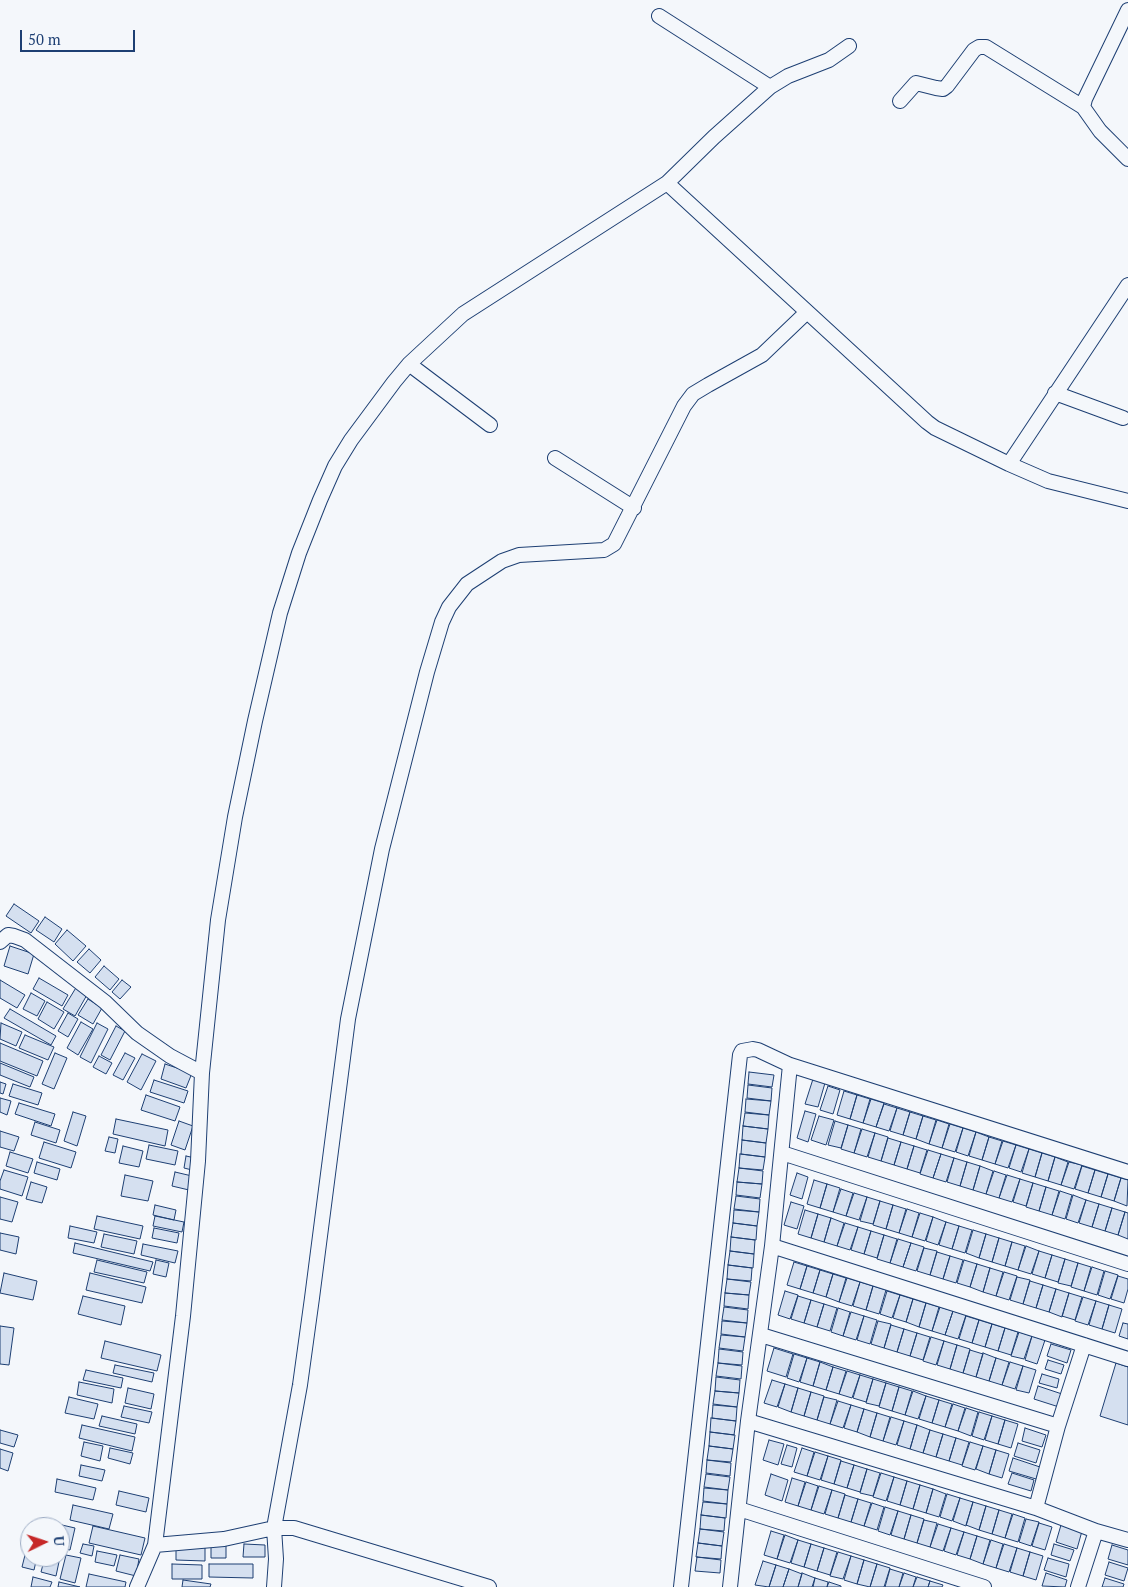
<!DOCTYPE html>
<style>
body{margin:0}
#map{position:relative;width:1128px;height:1587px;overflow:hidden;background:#f4f7fb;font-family:"PT Serif",serif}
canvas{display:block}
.north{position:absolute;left:20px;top:1517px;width:50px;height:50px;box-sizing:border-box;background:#f4f7fb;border:1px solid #9eadc5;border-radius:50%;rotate:86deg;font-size:14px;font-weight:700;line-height:20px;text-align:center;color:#1d3f73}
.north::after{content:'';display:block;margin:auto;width:18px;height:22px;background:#c62828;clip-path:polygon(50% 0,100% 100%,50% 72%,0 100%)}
.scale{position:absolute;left:20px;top:30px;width:115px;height:22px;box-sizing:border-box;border:2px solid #1d3f73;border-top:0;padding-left:6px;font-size:15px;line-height:18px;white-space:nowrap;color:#1d3f73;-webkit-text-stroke:4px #f4f7fb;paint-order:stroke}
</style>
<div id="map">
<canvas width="1128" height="1587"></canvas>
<div class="north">U</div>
<div class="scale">50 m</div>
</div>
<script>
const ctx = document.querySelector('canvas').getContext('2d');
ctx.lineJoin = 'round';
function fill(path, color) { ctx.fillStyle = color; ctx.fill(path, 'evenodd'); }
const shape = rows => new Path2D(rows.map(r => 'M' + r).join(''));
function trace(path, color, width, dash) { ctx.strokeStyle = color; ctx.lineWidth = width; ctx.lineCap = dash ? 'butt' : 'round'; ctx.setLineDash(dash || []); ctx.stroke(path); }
const building = shape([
 [14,904,39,921,31,933,6,916,14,904],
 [45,917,62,929,54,942,36,930,45,917],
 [67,930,86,946,73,961,55,944,67,930],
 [10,946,34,954,28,974,4,966,10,946],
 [89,949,101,960,90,973,77,962,89,949],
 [104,966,119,979,110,990,95,977,104,966],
 [39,978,68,995,62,1006,33,989,39,978],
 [0,980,25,995,17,1008,0,998,0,980],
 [122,980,131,987,120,999,112,992,122,980],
 [77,986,88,993,75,1016,63,1009,77,986],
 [31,993,45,1001,37,1016,23,1009,31,993],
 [88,999,102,1008,93,1024,78,1015,88,999],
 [47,1002,64,1012,54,1029,38,1019,47,1002],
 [10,1009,56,1036,51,1045,4,1018,10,1009],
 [68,1013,78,1019,68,1037,58,1031,68,1013],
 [81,1022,93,1029,78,1055,67,1048,81,1022],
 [1,1023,22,1032,16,1046,0,1039,1,1023],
 [97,1023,108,1029,91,1063,80,1057,97,1023],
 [116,1026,125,1031,110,1060,101,1055,116,1026],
 [25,1035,54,1047,48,1060,19,1048,25,1035],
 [0,1043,43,1061,37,1076,0,1061,0,1043],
 [55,1053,67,1058,54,1089,42,1084,55,1053],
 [125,1053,135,1058,123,1080,113,1075,125,1053],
 [142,1054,156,1061,141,1090,127,1082,142,1054],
 [99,1056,112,1063,106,1074,93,1067,99,1056],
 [0,1063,34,1077,30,1087,0,1075,0,1063],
 [165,1064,192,1073,186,1088,161,1079,165,1064],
 [749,1072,774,1075,772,1087,748,1084,749,1072],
 [813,1079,825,1083,818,1107,805,1104,813,1079],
 [154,1080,188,1091,184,1103,150,1092,154,1080],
 [0,1082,6,1084,3,1094,0,1093,0,1082],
 [13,1084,42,1093,38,1105,9,1096,13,1084],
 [748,1085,772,1088,771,1101,747,1098,748,1085],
 [828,1086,840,1090,833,1114,820,1110,828,1086],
 [844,1091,857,1095,850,1119,837,1115,844,1091],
 [146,1095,180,1107,175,1121,141,1110,146,1095],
 [857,1095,870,1099,863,1123,850,1119,857,1095],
 [0,1098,11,1101,7,1115,0,1112,0,1098],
 [746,1099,771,1101,769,1115,745,1112,746,1099],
 [871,1099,884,1103,876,1127,863,1123,871,1099],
 [19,1103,55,1114,51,1126,15,1114,19,1103],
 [884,1104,897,1108,889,1131,876,1127,884,1104],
 [897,1108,910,1112,903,1135,890,1131,897,1108],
 [805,1111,816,1114,808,1142,797,1138,805,1111],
 [73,1112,86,1116,77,1146,64,1141,73,1112],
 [910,1112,923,1116,916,1139,903,1135,910,1112],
 [745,1113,769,1115,768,1129,743,1126,745,1113],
 [819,1116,834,1120,826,1145,811,1140,819,1116],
 [923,1116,936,1120,929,1144,916,1139,923,1116],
 [116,1119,168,1130,165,1146,113,1134,116,1119],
 [937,1120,949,1124,942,1148,929,1144,937,1120],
 [179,1121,193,1126,185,1150,171,1145,179,1121],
 [835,1121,848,1125,841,1148,828,1145,835,1121],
 [35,1122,60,1130,56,1143,31,1135,35,1122],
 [950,1124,963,1128,955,1152,942,1148,950,1124],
 [848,1125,861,1129,854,1153,841,1149,848,1125],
 [743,1126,768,1129,766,1143,742,1140,743,1126],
 [963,1128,976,1132,968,1156,956,1152,963,1128],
 [862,1129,875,1133,867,1157,854,1153,862,1129],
 [0,1131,19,1137,14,1151,0,1147,0,1131],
 [976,1132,989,1137,982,1160,969,1156,976,1132],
 [875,1133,888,1137,881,1161,868,1157,875,1133],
 [109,1137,118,1139,115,1153,105,1151,109,1137],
 [989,1137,1002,1141,995,1164,982,1160,989,1137],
 [888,1138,901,1142,894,1165,881,1161,888,1138],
 [742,1140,766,1143,765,1157,741,1154,742,1140],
 [1003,1141,1016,1145,1008,1168,995,1164,1003,1141],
 [44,1142,76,1152,71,1168,39,1158,44,1142],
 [901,1142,914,1146,907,1169,894,1165,901,1142],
 [149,1145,178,1151,175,1165,146,1159,149,1145],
 [1016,1145,1029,1149,1021,1172,1009,1168,1016,1145],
 [123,1146,143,1151,139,1167,119,1163,123,1146],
 [914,1146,927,1150,920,1173,907,1169,914,1146],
 [1029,1149,1042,1153,1035,1177,1022,1173,1029,1149],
 [928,1150,941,1154,933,1178,920,1174,928,1150],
 [10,1152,33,1159,28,1173,6,1166,10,1152],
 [1042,1153,1055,1157,1048,1181,1035,1177,1042,1153],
 [740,1154,765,1157,763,1170,739,1168,740,1154],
 [941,1154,954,1158,946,1182,933,1178,941,1154],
 [186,1156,195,1158,192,1170,184,1168,186,1156],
 [1055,1157,1068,1162,1061,1185,1048,1181,1055,1157],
 [954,1158,967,1162,960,1186,947,1182,954,1158],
 [37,1162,60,1169,57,1180,34,1173,37,1162],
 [967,1162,980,1166,973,1190,960,1186,967,1162],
 [1069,1162,1082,1165,1074,1189,1061,1185,1069,1162],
 [980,1166,993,1171,986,1194,973,1190,980,1166],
 [1082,1166,1095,1170,1088,1193,1075,1189,1082,1166],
 [739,1168,763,1171,762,1184,737,1182,739,1168],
 [4,1170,28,1177,22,1196,0,1189,0,1181,4,1170],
 [1095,1170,1108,1174,1101,1197,1088,1193,1095,1170],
 [994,1171,1006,1175,999,1198,986,1194,994,1171],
 [175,1172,192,1176,189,1190,172,1186,175,1172],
 [797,1173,808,1177,802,1199,790,1195,797,1173],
 [1108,1174,1121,1178,1114,1201,1101,1197,1108,1174],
 [125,1175,153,1181,148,1201,121,1196,125,1175],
 [1007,1175,1020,1179,1012,1202,999,1198,1007,1175],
 [1121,1178,1128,1180,1127,1206,1114,1201,1121,1178],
 [1020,1179,1033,1183,1026,1206,1013,1202,1020,1179],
 [814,1180,827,1184,820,1208,807,1204,814,1180],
 [31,1182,47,1187,42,1203,26,1199,31,1182],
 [737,1182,762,1184,760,1198,736,1195,737,1182],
 [1033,1183,1046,1187,1039,1211,1026,1207,1033,1183],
 [827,1184,840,1188,833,1212,820,1208,827,1184],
 [1046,1187,1059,1191,1052,1215,1039,1211,1046,1187],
 [841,1189,853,1193,846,1216,833,1212,841,1189],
 [1060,1191,1072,1195,1065,1219,1052,1215,1060,1191],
 [854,1193,867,1197,859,1220,846,1216,854,1193],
 [1073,1195,1086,1200,1078,1223,1066,1219,1073,1195],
 [736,1196,760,1199,759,1212,734,1209,736,1196],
 [0,1197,18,1202,12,1222,0,1219,0,1197],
 [867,1197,880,1201,873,1224,860,1221,867,1197],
 [1086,1200,1099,1204,1092,1227,1079,1223,1086,1200],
 [880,1201,893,1205,886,1229,873,1225,880,1201],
 [791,1202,804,1206,797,1229,784,1225,791,1202],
 [1099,1204,1112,1208,1105,1231,1092,1227,1099,1204],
 [155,1205,176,1210,174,1220,153,1215,155,1205],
 [893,1205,906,1209,899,1233,886,1229,893,1205],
 [1112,1208,1125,1212,1118,1235,1105,1231,1112,1208],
 [907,1209,919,1213,912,1237,899,1233,907,1209],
 [734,1210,759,1212,757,1226,733,1223,734,1210],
 [805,1210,818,1214,811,1238,798,1234,805,1210],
 [1125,1212,1128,1213,1128,1239,1118,1235,1125,1212],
 [920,1213,933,1217,925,1241,912,1237,920,1213],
 [818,1214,831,1218,824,1242,811,1238,818,1214],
 [97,1216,143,1226,140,1239,94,1229,97,1216],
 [155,1216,184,1222,182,1232,153,1226,155,1216],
 [933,1217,946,1222,938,1245,926,1241,933,1217],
 [831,1218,844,1223,837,1246,824,1242,831,1218],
 [946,1222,959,1226,952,1249,939,1245,946,1222],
 [733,1223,757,1226,756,1240,731,1237,733,1223],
 [845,1223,858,1227,850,1250,837,1246,845,1223],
 [70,1226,97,1232,94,1243,68,1238,70,1226],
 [959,1226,972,1230,965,1253,952,1249,959,1226],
 [858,1227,871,1231,864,1254,851,1250,858,1227],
 [154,1228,179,1233,177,1243,152,1238,154,1228],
 [973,1230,986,1234,979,1258,966,1253,973,1230],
 [871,1231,884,1235,877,1258,864,1254,871,1231],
 [0,1233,19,1237,16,1254,0,1250,0,1233],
 [104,1234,137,1241,134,1254,101,1247,104,1234],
 [986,1234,999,1238,992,1262,979,1258,986,1234],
 [884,1235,897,1239,890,1263,877,1259,884,1235],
 [731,1237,755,1240,754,1254,730,1251,731,1237],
 [999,1238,1012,1242,1005,1266,992,1262,999,1238],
 [898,1239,911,1243,903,1267,890,1263,898,1239],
 [1012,1242,1025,1246,1018,1270,1005,1266,1012,1242],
 [75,1243,153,1262,150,1271,73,1253,75,1243],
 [911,1243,924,1247,916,1271,903,1267,911,1243],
 [143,1244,178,1251,175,1263,141,1255,143,1244],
 [1026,1246,1039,1251,1031,1274,1018,1270,1026,1246],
 [924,1248,937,1251,930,1275,917,1271,924,1248],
 [730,1251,754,1254,753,1268,728,1265,730,1251],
 [1039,1251,1052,1255,1045,1278,1032,1274,1039,1251],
 [937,1252,950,1256,943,1279,930,1275,937,1252],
 [1052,1255,1065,1259,1058,1282,1045,1278,1052,1255],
 [950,1256,963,1260,956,1283,943,1279,950,1256],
 [1065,1259,1078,1263,1071,1286,1058,1283,1065,1259],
 [97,1260,147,1272,144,1283,94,1272,97,1260],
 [156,1260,169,1263,166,1277,153,1274,156,1260],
 [964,1260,977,1264,970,1287,957,1283,964,1260],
 [794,1262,807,1266,800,1289,787,1285,794,1262],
 [1078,1263,1091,1267,1084,1291,1071,1287,1078,1263],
 [977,1264,990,1268,983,1292,970,1287,977,1264],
 [728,1265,752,1268,751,1281,727,1279,728,1265],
 [807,1266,820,1270,813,1293,800,1289,807,1266],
 [1092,1267,1104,1271,1097,1295,1084,1291,1092,1267],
 [990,1268,1003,1272,996,1296,983,1292,990,1268],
 [820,1270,833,1274,826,1297,813,1293,820,1270],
 [1105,1271,1118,1275,1110,1299,1098,1295,1105,1271],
 [1004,1272,1017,1276,1009,1300,996,1296,1004,1272],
 [4,1273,37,1281,33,1300,0,1293,4,1273],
 [90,1273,146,1287,142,1303,86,1290,90,1273],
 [833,1274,846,1278,839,1302,826,1297,833,1274],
 [1118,1276,1128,1279,1128,1289,1124,1303,1111,1299,1118,1276],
 [1017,1277,1030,1280,1023,1304,1010,1300,1017,1277],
 [847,1278,860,1282,852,1306,839,1302,847,1278],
 [727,1279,751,1282,749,1295,725,1293,727,1279],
 [1030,1281,1043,1285,1036,1308,1023,1304,1030,1281],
 [860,1282,873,1286,866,1310,853,1306,860,1282],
 [1043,1285,1056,1289,1049,1312,1036,1308,1043,1285],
 [873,1286,886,1290,879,1314,866,1310,873,1286],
 [1056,1289,1069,1293,1062,1317,1049,1312,1056,1289],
 [785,1291,798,1295,790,1319,778,1315,785,1291],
 [887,1291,900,1295,892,1318,880,1314,887,1291],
 [725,1293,749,1295,748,1309,724,1306,725,1293],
 [1069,1293,1082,1297,1075,1320,1062,1316,1069,1293],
 [900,1295,913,1299,906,1322,893,1318,900,1295],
 [83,1296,125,1306,121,1325,78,1314,83,1296],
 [798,1296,811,1300,804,1323,791,1319,798,1296],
 [1083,1297,1096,1301,1088,1325,1075,1321,1083,1297],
 [913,1299,926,1303,919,1327,906,1322,913,1299],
 [811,1300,824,1304,817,1327,804,1323,811,1300],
 [1096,1301,1109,1305,1102,1329,1089,1325,1096,1301],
 [926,1303,939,1307,932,1331,919,1327,926,1303],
 [824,1304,837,1308,830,1331,817,1327,824,1304],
 [1109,1305,1122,1309,1115,1333,1102,1329,1109,1305],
 [724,1307,748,1310,747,1323,722,1320,724,1307],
 [940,1307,953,1311,945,1335,932,1331,940,1307],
 [838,1308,850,1312,843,1336,831,1332,838,1308],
 [953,1311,966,1315,958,1339,945,1335,953,1311],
 [851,1312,864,1316,856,1340,843,1336,851,1312],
 [864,1316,877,1320,870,1344,857,1340,864,1316],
 [966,1316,979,1320,972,1343,959,1339,966,1316],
 [979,1320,992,1324,985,1347,972,1343,979,1320],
 [722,1321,747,1323,745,1337,721,1334,722,1321],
 [878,1321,891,1324,884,1348,871,1344,878,1321],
 [1123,1323,1128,1324,1128,1339,1119,1336,1123,1323],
 [992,1324,1005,1328,998,1351,985,1347,992,1324],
 [891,1325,904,1329,897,1352,884,1348,891,1325],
 [0,1326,14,1328,9,1365,0,1364,0,1326],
 [1005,1328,1018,1332,1011,1355,998,1351,1005,1328],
 [904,1329,917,1333,910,1356,897,1352,904,1329],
 [1019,1332,1032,1336,1024,1359,1011,1356,1019,1332],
 [917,1333,930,1337,923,1360,910,1356,917,1333],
 [721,1335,745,1337,743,1351,719,1348,721,1335],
 [1032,1336,1045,1340,1037,1364,1025,1360,1032,1336],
 [931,1337,944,1341,936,1365,923,1361,931,1337],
 [105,1341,161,1355,157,1371,101,1358,105,1341],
 [944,1341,957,1345,950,1369,937,1365,944,1341],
 [1051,1344,1071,1350,1067,1363,1047,1356,1051,1344],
 [957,1345,970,1349,963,1373,950,1369,957,1345],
 [774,1348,793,1354,786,1377,767,1371,774,1348],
 [719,1349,743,1352,742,1365,718,1363,719,1349],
 [970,1350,983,1354,976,1377,963,1373,970,1350],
 [983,1353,996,1358,989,1381,976,1377,983,1353],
 [794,1354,807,1358,799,1382,787,1378,794,1354],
 [807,1358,820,1362,813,1386,800,1382,807,1358],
 [996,1358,1009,1362,1002,1385,989,1381,996,1358],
 [1048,1360,1064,1365,1061,1374,1045,1369,1048,1360],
 [820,1362,833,1367,826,1390,813,1386,820,1362],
 [1010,1362,1023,1366,1015,1389,1002,1385,1010,1362],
 [718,1363,742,1366,741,1379,716,1376,718,1363],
 [1116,1363,1128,1367,1128,1425,1100,1416,1116,1363],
 [115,1365,154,1373,152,1382,113,1373,115,1365],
 [1023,1366,1036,1370,1029,1393,1016,1390,1023,1366],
 [833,1367,846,1371,839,1394,826,1390,833,1367],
 [86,1370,123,1378,121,1388,83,1380,86,1370],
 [847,1371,860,1375,852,1398,839,1394,847,1371],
 [1042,1374,1059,1379,1057,1388,1039,1383,1042,1374],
 [860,1375,873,1379,866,1402,853,1398,860,1375],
 [716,1377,740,1380,739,1393,715,1391,716,1377],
 [873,1379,886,1383,879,1406,866,1403,873,1379],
 [772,1380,785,1384,777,1407,764,1403,772,1380],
 [79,1382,114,1389,112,1403,77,1395,79,1382],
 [886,1383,899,1387,892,1411,879,1407,886,1383],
 [785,1384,798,1388,791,1412,778,1407,785,1384],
 [1038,1386,1062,1394,1059,1407,1034,1399,1038,1386],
 [899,1387,912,1391,905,1415,892,1411,899,1387],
 [128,1388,154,1394,151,1409,125,1403,128,1388],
 [798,1388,811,1392,804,1416,791,1412,798,1388],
 [715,1391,739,1393,737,1407,713,1404,715,1391],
 [913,1391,926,1396,918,1419,905,1415,913,1391],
 [811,1392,824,1396,817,1420,804,1416,811,1392],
 [926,1396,939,1400,932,1423,919,1419,926,1396],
 [69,1397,98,1404,94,1419,65,1413,69,1397],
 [824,1397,837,1400,830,1424,817,1420,824,1397],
 [939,1400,952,1404,945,1427,932,1423,939,1400],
 [838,1401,851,1405,843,1428,830,1424,838,1401],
 [953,1404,965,1408,958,1431,945,1427,953,1404],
 [713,1405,737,1407,736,1421,712,1418,713,1405],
 [851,1405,864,1409,857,1432,844,1428,851,1405],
 [124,1406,152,1412,149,1423,121,1417,124,1406],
 [966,1408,978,1412,971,1436,958,1431,966,1408],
 [864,1409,877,1413,870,1437,857,1432,864,1409],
 [979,1412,992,1416,984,1440,972,1436,979,1412],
 [877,1413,890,1417,883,1441,870,1437,877,1413],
 [102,1416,137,1424,135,1434,99,1426,102,1416],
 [992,1416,1005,1420,998,1444,985,1440,992,1416],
 [891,1417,904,1421,896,1445,883,1441,891,1417],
 [711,1418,736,1421,734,1435,710,1432,711,1418],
 [1005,1420,1018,1424,1011,1448,998,1444,1005,1420],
 [904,1421,917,1425,910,1449,897,1445,904,1421],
 [82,1425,135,1437,132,1451,79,1438,82,1425],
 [917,1425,930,1430,923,1453,910,1449,917,1425],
 [1025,1428,1046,1435,1042,1447,1022,1441,1025,1428],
 [0,1430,18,1435,14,1447,0,1443,0,1430],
 [930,1430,943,1434,936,1457,923,1453,930,1430],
 [710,1432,735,1435,733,1449,709,1446,710,1432],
 [943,1434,956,1438,949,1461,936,1457,943,1434],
 [956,1438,969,1442,962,1465,949,1461,956,1438],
 [769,1440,784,1444,778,1465,763,1460,769,1440],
 [84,1442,103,1446,100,1461,81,1456,84,1442],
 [970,1442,983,1446,975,1470,962,1466,970,1442],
 [1018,1443,1040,1450,1036,1463,1014,1456,1018,1443],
 [787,1445,797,1448,792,1467,781,1464,787,1445],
 [709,1446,733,1449,731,1462,707,1460,709,1446],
 [983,1446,996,1450,989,1474,976,1469,983,1446],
 [110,1448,133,1453,130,1464,108,1458,110,1448],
 [802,1448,814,1452,807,1476,794,1472,802,1448],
 [0,1449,13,1453,8,1471,0,1468,0,1449],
 [996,1450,1009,1454,1002,1478,989,1474,996,1450],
 [815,1452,828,1456,820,1480,807,1476,815,1452],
 [828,1456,841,1460,834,1484,821,1480,828,1456],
 [1013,1458,1040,1467,1036,1479,1009,1471,1013,1458],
 [707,1460,731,1463,730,1476,706,1473,707,1460],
 [841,1461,854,1465,847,1488,834,1484,841,1461],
 [81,1465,105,1470,102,1481,79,1476,81,1465],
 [854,1465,867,1469,860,1492,847,1488,854,1465],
 [867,1469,880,1473,873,1496,860,1493,867,1469],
 [881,1473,894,1477,886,1501,873,1497,881,1473],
 [1012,1473,1034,1480,1031,1491,1008,1484,1012,1473],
 [706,1474,730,1477,728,1490,704,1487,706,1474],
 [771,1474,788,1480,782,1501,765,1495,771,1474],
 [894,1477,907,1481,900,1505,887,1501,894,1477],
 [792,1478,805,1482,798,1506,785,1502,792,1478],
 [57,1479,96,1488,93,1500,55,1492,57,1479],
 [907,1481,920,1485,913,1509,900,1505,907,1481],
 [806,1482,818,1486,811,1510,798,1506,806,1482],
 [920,1485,933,1489,926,1513,913,1509,920,1485],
 [819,1486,832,1490,824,1514,811,1510,819,1486],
 [704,1488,728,1490,727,1504,703,1501,704,1488],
 [933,1489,946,1494,939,1517,926,1513,933,1489],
 [832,1490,845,1494,838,1518,825,1514,832,1490],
 [119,1491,149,1498,146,1512,116,1505,119,1491],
 [947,1494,960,1498,952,1521,940,1517,947,1494],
 [845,1495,858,1499,851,1522,838,1518,845,1495],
 [960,1498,973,1502,966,1526,953,1521,960,1498],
 [858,1499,871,1503,864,1526,851,1522,858,1499],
 [703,1502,727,1504,726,1518,701,1515,703,1502],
 [973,1502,986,1506,979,1530,966,1525,973,1502],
 [872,1503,884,1507,877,1530,864,1526,872,1503],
 [73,1505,113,1514,109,1529,70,1520,73,1505],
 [986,1506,999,1510,992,1534,979,1530,986,1506],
 [885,1507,898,1511,890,1535,878,1531,885,1507],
 [999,1510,1012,1514,1005,1538,992,1534,999,1510],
 [898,1511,911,1515,904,1539,891,1535,898,1511],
 [1013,1514,1025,1518,1018,1542,1005,1538,1013,1514],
 [701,1515,725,1518,724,1531,700,1529,701,1515],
 [911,1515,924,1519,917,1543,904,1539,911,1515],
 [1026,1519,1039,1522,1031,1546,1019,1542,1026,1519],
 [924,1520,937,1523,930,1547,917,1543,924,1520],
 [1039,1523,1052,1527,1045,1550,1032,1546,1039,1523],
 [938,1524,951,1528,943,1551,930,1547,938,1524],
 [62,1525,75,1528,70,1550,60,1548,60,1534,62,1525],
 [1061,1525,1082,1531,1077,1549,1056,1542,1061,1525],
 [93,1526,145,1538,141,1555,89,1543,93,1526],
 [951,1528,964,1532,956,1555,944,1551,951,1528],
 [700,1529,724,1532,722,1546,698,1543,700,1529],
 [771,1531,784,1535,777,1559,764,1555,771,1531],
 [964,1532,977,1536,970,1559,957,1555,964,1532],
 [785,1535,798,1540,790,1563,777,1559,785,1535],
 [977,1536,990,1540,983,1564,970,1559,977,1536],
 [798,1540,811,1544,804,1567,791,1563,798,1540],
 [991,1540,1003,1544,996,1568,983,1564,991,1540],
 [211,1543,226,1543,226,1558,211,1558,211,1543],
 [698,1543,722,1546,721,1559,696,1557,698,1543],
 [83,1544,94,1546,92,1556,80,1553,83,1544],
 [176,1544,205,1545,205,1561,176,1560,176,1544],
 [244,1544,265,1545,265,1557,243,1557,244,1544],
 [811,1544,824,1548,817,1571,804,1567,811,1544],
 [1004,1544,1017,1548,1009,1572,996,1568,1004,1544],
 [1054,1544,1074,1550,1070,1561,1051,1555,1054,1544],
 [1112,1545,1128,1550,1128,1565,1108,1559,1112,1545],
 [824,1548,837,1552,830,1575,817,1571,824,1548],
 [1017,1548,1030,1552,1023,1576,1010,1572,1017,1548],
 [26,1551,30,1552,30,1557,37,1557,34,1570,22,1567,26,1551],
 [97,1551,117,1555,114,1566,95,1562,97,1551],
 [838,1552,851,1556,843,1579,830,1576,838,1552],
 [1030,1552,1043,1556,1036,1580,1023,1576,1030,1552],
 [66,1555,81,1558,75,1583,60,1579,66,1555],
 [120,1555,139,1559,136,1576,116,1571,120,1555],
 [851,1556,864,1560,857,1584,844,1580,851,1556],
 [45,1557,60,1557,56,1576,41,1572,45,1557],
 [697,1557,721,1560,720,1573,695,1571,697,1557],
 [1048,1558,1069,1564,1066,1577,1044,1570,1048,1558],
 [864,1560,877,1564,870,1587,857,1584,864,1560],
 [763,1561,776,1565,769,1587,755,1585,763,1561],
 [1109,1562,1128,1568,1124,1581,1105,1575,1109,1562],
 [172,1564,202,1565,202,1579,172,1579,172,1564],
 [209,1564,253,1564,253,1578,209,1577,209,1564],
 [877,1564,890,1568,884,1587,870,1587,877,1564],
 [776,1565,789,1569,783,1587,769,1587,776,1565],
 [789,1569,802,1574,798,1587,783,1587,789,1569],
 [890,1569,903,1573,899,1587,885,1587,890,1569],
 [802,1573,815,1578,812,1587,798,1587,802,1573],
 [904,1573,916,1577,913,1587,899,1587,904,1573],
 [1046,1573,1067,1580,1065,1587,1042,1586,1046,1573],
 [89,1574,126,1582,125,1587,86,1587,89,1574],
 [33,1577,52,1582,50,1587,31,1587,33,1577],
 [917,1577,930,1581,928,1587,913,1587,917,1577],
 [815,1578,828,1582,827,1587,813,1587,815,1578],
 [1105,1578,1124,1584,1123,1587,1102,1587,1105,1578],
 [183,1580,211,1584,210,1587,182,1587,183,1580],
 [930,1581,943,1585,942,1587,928,1587,930,1581],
 [59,1582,80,1587,58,1587,59,1582],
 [829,1582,841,1586,841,1587,827,1587,829,1582]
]);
fill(building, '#d5e0f0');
trace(building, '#1d3f73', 1);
const minor = shape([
 [1128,10,1085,99,1083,107,1100,131,1128,159],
 [659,16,770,87],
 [900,101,916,83,936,88,943,89,947,86,974,50,979,47,986,47,1083,107],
 [667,183,927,422,935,428,1009,464,1128,285],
 [409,364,490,425],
 [1055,393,1123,418],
 [555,458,634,508],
 [1009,464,1048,481,1128,501],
 [0,942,8,935,14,936,25,940,105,1002,137,1033,170,1056,202,1073],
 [782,1153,1128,1264],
 [772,1246,1128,1359],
 [761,1335,1058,1426],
 [748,1421,1036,1508,1096,1531,1128,1540],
 [1036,1508,1058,1426,1084,1345],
 [739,1509,984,1587],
 [155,1545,224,1539,274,1528,294,1528,489,1587],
 [137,1587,155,1545,183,1316,198,1161,202,1073,218,920,235,817,255,721,280,613,299,553,320,500,335,466,351,440,394,382,409,364,463,314,667,183,714,137,770,87,788,76,829,60,849,46],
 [274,1587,276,1559,274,1528,300,1385,312,1298,348,1019,382,849,427,672,442,622,449,607,467,584,502,561,519,555,604,550,614,544,684,406,693,394,708,385,762,355,807,312],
 [681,1587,740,1055,742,1051,753,1049,758,1050,790,1065,1128,1172],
 [730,1587,748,1421,772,1246,790,1065],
 [1078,1587,1096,1531]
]);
trace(minor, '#1d3f73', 16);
trace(minor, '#f4f7fb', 14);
</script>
